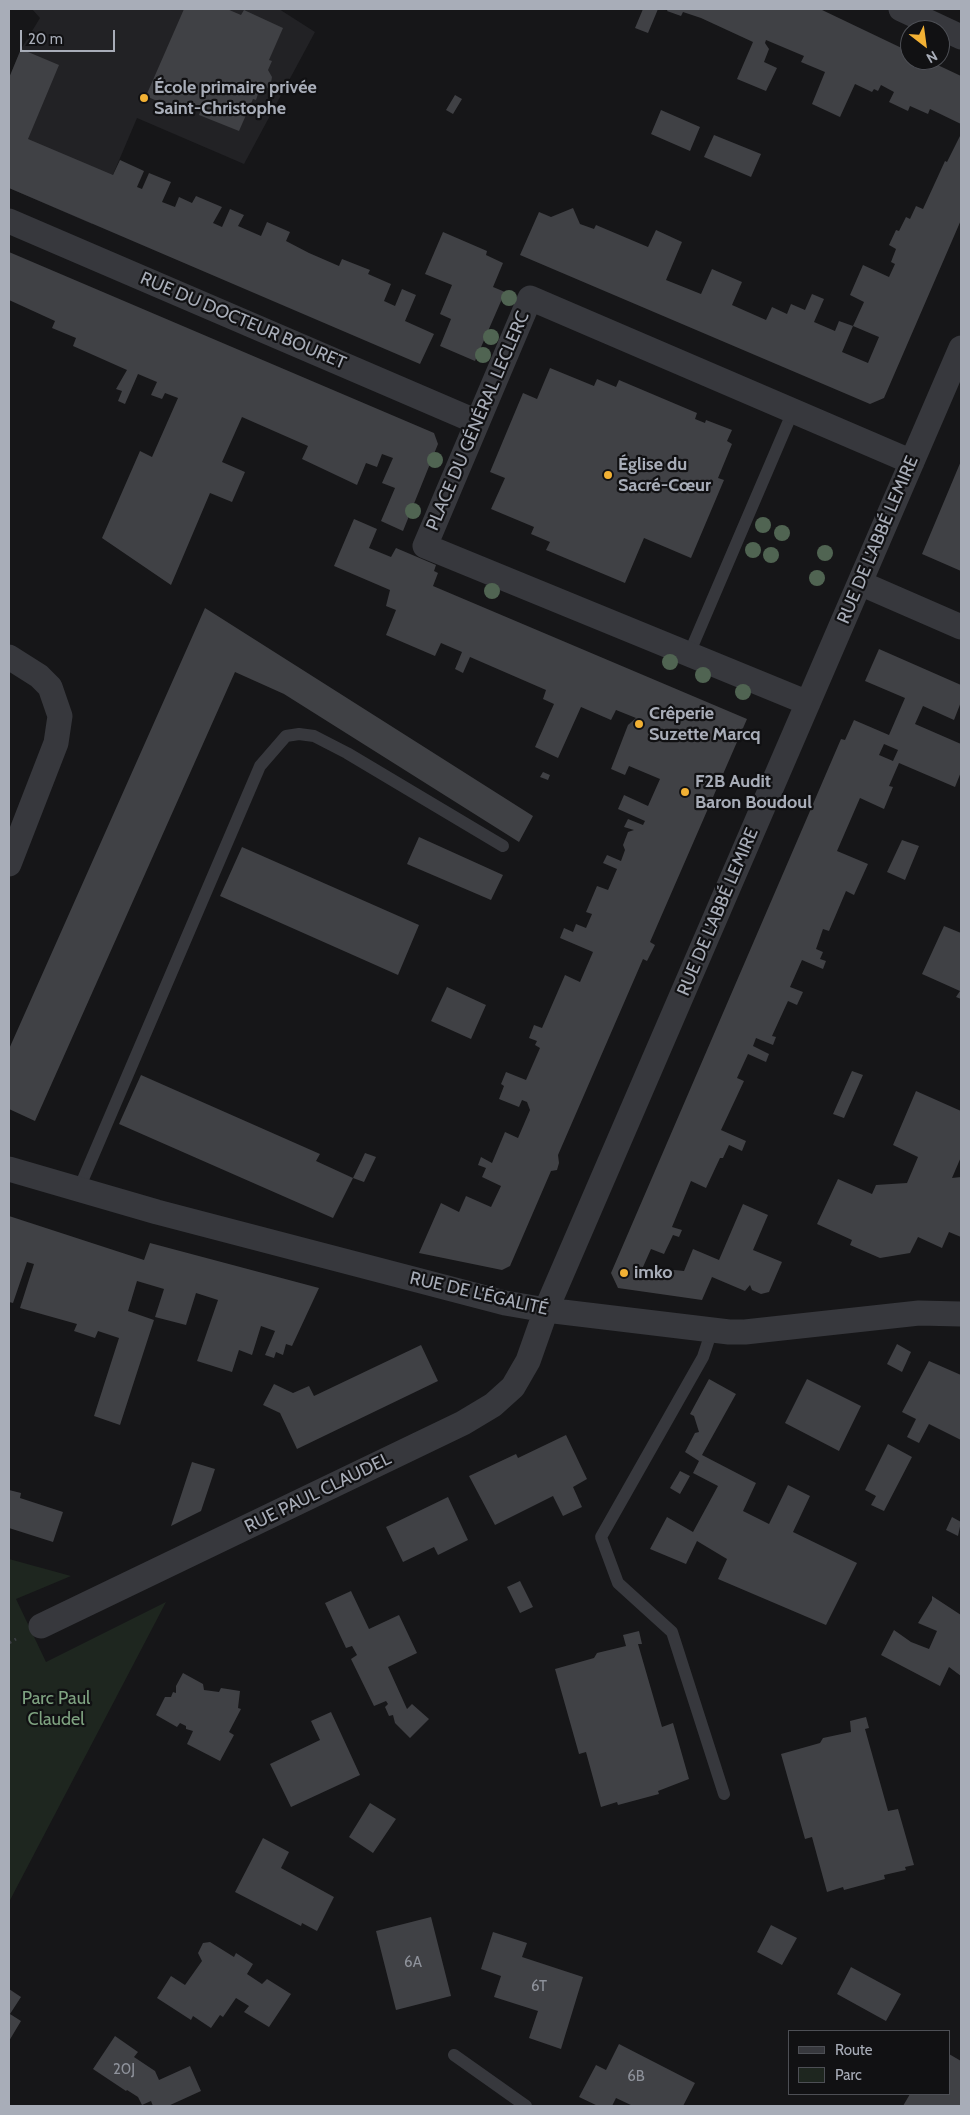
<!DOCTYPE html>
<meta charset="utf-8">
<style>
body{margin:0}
#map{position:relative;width:970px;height:2115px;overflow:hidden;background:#161618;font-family:Cabin,sans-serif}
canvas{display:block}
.frame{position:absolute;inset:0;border:10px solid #a8adb8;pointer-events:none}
.legend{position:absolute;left:788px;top:2030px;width:162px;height:65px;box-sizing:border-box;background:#111113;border:1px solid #4d4f55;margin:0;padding:6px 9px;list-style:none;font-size:15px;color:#a8adb8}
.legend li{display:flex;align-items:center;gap:10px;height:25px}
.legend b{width:25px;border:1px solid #4d4f55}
.north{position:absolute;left:900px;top:20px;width:50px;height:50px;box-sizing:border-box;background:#111113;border:1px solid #4d4f55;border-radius:50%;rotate:150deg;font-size:14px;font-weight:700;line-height:20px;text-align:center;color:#a8adb8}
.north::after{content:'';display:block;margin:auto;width:18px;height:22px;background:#f2b134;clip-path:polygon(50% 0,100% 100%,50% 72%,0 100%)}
.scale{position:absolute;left:20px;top:30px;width:95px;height:22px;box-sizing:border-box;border:2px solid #a8adb8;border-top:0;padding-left:6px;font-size:15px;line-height:18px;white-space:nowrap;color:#a8adb8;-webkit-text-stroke:4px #111113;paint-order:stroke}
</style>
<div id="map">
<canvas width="970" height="2115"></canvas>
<div class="frame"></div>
<ul class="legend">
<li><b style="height:6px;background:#37383d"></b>Route</li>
<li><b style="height:14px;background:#1e261f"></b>Parc</li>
</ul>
<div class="north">N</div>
<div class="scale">20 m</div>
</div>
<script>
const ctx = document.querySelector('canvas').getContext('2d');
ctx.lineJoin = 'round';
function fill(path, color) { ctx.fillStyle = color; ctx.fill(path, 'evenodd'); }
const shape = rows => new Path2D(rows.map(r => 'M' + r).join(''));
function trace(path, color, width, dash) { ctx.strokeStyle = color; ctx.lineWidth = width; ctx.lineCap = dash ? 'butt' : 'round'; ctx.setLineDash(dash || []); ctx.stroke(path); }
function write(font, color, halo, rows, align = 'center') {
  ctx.font = font + ' Cabin,sans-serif'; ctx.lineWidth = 4.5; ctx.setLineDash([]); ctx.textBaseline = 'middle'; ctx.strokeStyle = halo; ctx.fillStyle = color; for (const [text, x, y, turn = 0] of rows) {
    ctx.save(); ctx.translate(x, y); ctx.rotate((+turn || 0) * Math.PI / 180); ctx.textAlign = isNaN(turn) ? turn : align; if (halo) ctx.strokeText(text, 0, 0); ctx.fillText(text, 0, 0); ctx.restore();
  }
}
fill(shape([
 [32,9,279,9,315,32,244,164,137,118,92,224,9,188,9,78,21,49,40,18]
]), '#222225');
fill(shape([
 [9,1559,71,1576,16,1599,46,1662,166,1602,9,1902]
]), '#1e261f');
fill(shape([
 [184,9,227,9,241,15,244,10,283,28,269,60,272,61,268,70,272,77,271,83,266,90,259,91,256,100,253,99,239,131,199,115,201,110,185,103,181,112,146,96],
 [643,9,658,9,648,33,635,28],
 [668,9,820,9,910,52,910,60,927,60,961,76,961,124,930,109,928,114,910,106,908,111,889,102,894,92,881,85,878,91,874,89,872,92,855,84,840,117,812,104,825,72,801,62,804,56,766,40,765,43,769,49,764,62,777,68,766,91,737,79,753,42,701,18,683,12,681,16,667,11],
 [21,49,59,65,28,139,113,175,120,160,144,171,137,187,142,189,149,173,171,182,162,202,175,207,179,197,192,203,196,196,222,207,213,223,222,227,230,209,244,215,238,226,261,236,267,222,290,232,286,241,309,253,339,266,342,259,370,270,368,274,391,284,384,301,395,306,402,289,416,295,405,321,434,334,420,364,9,188,9,78],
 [455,95,462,99,453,114,446,110],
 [661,110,700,127,690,151,651,134],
 [961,134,961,220,884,398,870,404,520,255,539,212,551,217,573,208,580,224,594,229,596,225,648,247,656,230,682,242,666,280,701,294,712,269,742,282,732,305,766,320,772,307,787,314,791,304,805,310,812,294,824,299,814,322,835,331,839,321,853,326,842,352,868,363,879,337,853,326,864,302,850,295,863,265,889,277,895,264,891,262,896,249,889,245,896,230,899,231,906,217,910,219,916,206,923,209,945,161,947,162],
 [714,135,761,154,751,177,704,157],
 [443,232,487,251,486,255,503,263,493,287,505,292,475,361,440,346,451,319,440,314,452,285,425,274],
 [9,252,434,433,438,444,403,531,381,521,395,488,382,483,393,458,382,454,377,467,366,463,357,485,302,459,308,446,242,417,222,462,245,472,232,502,210,493,171,585,102,538,140,451,152,457,178,398,165,393,162,399,151,395,157,382,138,374,125,404,118,401,122,391,116,389,127,370,73,346,76,338,52,328,55,321,9,300],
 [550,368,594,386,597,379,616,387,619,380,697,413,695,419,705,423,706,420,732,430,727,441,732,444,718,478,724,480,691,558,644,538,625,583,546,550,550,542,531,534,534,527,491,509,505,478,490,472,523,393,537,399],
 [961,461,961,571,922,554],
 [354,519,377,529,369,548,391,557,396,548,436,565,434,571,438,573,433,586,747,719,650,942,655,945,647,961,643,959,558,1155,559,1163,557,1170,551,1171,510,1266,502,1270,419,1253,441,1203,459,1212,466,1196,491,1207,501,1186,482,1177,486,1168,478,1165,481,1157,492,1163,505,1132,518,1138,530,1110,527,1102,522,1100,519,1107,499,1099,504,1086,501,1084,506,1072,526,1080,540,1048,535,1045,537,1041,529,1038,534,1025,542,1028,565,975,580,982,593,952,560,938,564,928,573,932,576,924,586,928,592,914,586,912,597,886,608,890,617,869,603,863,607,855,621,861,625,850,623,845,628,832,634,830,624,827,628,819,643,825,645,821,618,809,624,795,648,806,660,779,629,766,625,775,611,769,628,725,636,718,616,710,611,720,581,707,558,758,535,747,554,704,543,699,546,690,470,657,463,673,455,669,462,652,441,643,435,656,386,635,396,610,386,606,390,590,334,566],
 [205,608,533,816,519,842,284,694,235,672,35,1121,9,1109,9,1049],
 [879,649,961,685,961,702,954,720,923,706,915,724,961,744,961,772,955,787,899,763,889,786,893,787,884,809,860,798,837,851,868,864,854,895,846,891,829,931,823,929,816,949,823,952,820,959,826,961,823,969,802,960,790,987,803,992,797,1005,788,1001,772,1036,776,1037,773,1045,756,1038,753,1046,769,1054,766,1062,748,1054,737,1078,744,1081,721,1130,746,1141,742,1151,729,1145,723,1158,720,1158,706,1188,691,1181,672,1227,682,1230,679,1237,673,1235,664,1254,651,1249,643,1267,684,1271,693,1249,719,1260,743,1204,768,1215,753,1250,782,1262,769,1292,761,1294,752,1290,750,1285,745,1291,712,1277,702,1300,618,1288,611,1273,841,739,845,740,854,720,889,735,905,698,865,681],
 [884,744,898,750,893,761,879,755],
 [543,772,550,775,548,780,540,777],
 [419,837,503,875,491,900,407,864],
 [902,840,919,846,905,880,887,872],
 [242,847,419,925,398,975,220,896],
 [944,926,961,933,961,999,956,997,960,991,922,974],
 [447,987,486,1005,471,1039,431,1021],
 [852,1071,863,1075,844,1118,833,1114],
 [141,1075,320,1154,316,1161,353,1178,333,1218,119,1124],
 [916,1091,961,1111,961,1157,952,1178,961,1177,961,1237,949,1232,942,1248,918,1237,910,1253,880,1258,850,1245,852,1240,817,1224,838,1179,872,1194,876,1185,907,1183,918,1157,893,1145],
 [365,1153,376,1157,364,1182,353,1178],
 [9,1216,144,1260,150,1243,319,1288,292,1346,286,1344,283,1355,276,1352,274,1358,265,1355,275,1331,261,1326,252,1355,239,1350,232,1372,197,1361,218,1300,196,1293,186,1325,155,1317,164,1289,137,1281,128,1311,154,1320,120,1425,94,1416,119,1338,98,1331,95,1338,74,1331,77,1324,20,1308,34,1264,27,1262,13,1303,9,1302],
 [897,1344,911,1352,902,1372,887,1364],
 [421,1345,438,1381,297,1449,280,1413,263,1405,274,1384,293,1393,309,1386,314,1396],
 [929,1361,961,1375,961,1440,929,1424,919,1443,907,1437,916,1419,902,1412],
 [709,1379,736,1394,702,1455,756,1483,743,1511,769,1524,788,1485,810,1496,793,1532,857,1563,826,1625,718,1579,727,1559,697,1541,686,1564,650,1549,667,1517,693,1532,718,1486,693,1473,699,1461,685,1452,695,1433,699,1432,694,1416,690,1414],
 [807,1379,861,1406,839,1451,785,1423],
 [566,1435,587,1479,573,1487,582,1507,563,1516,553,1496,495,1525,469,1476,516,1454,518,1458],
 [888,1444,912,1457,884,1511,871,1505,876,1496,865,1490],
 [192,1462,215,1469,201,1511,171,1526],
 [680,1471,690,1476,680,1494,670,1488],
 [9,1490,21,1493,20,1498,63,1512,53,1542,9,1528],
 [448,1497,468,1540,438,1555,434,1547,403,1562,386,1527],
 [952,1517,961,1522,958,1536,946,1530],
 [520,1581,533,1607,520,1613,507,1587],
 [351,1591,369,1629,399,1615,417,1653,388,1667,407,1709,412,1704,429,1719,410,1738,395,1723,393,1715,389,1716,385,1707,388,1704,386,1701,374,1706,351,1659,357,1655,352,1646,346,1648,325,1603],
 [932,1596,961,1615,961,1676,949,1667,940,1686,881,1655,894,1630,911,1642,929,1649,937,1631,918,1623,932,1600],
 [639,1631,642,1644,638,1644,662,1727,673,1723,689,1779,658,1791,659,1794,618,1805,617,1802,601,1807,586,1752,579,1754,555,1669,594,1658,597,1653,626,1646,623,1635],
 [183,1673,203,1684,204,1690,219,1692,221,1688,240,1691,238,1708,241,1709,229,1732,234,1735,220,1761,187,1744,193,1731,186,1729,186,1726,180,1723,177,1727,156,1715,165,1697,171,1697,173,1692,176,1693,176,1686],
 [331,1712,360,1775,291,1807,270,1764,320,1740,311,1721],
 [866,1717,869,1728,865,1729,888,1811,898,1809,914,1865,905,1867,906,1870,884,1875,885,1879,844,1890,843,1887,827,1892,812,1837,805,1839,781,1754,820,1743,823,1738,851,1732,850,1721],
 [370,1803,396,1819,373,1853,349,1837],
 [263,1838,289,1852,281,1868,334,1897,317,1931,302,1923,301,1926,235,1892],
 [431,1917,451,1996,396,2010,376,1931],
 [771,1925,797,1938,782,1965,757,1952],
 [493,1932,527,1943,522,1957,583,1977,561,2049,529,2038,538,2011,494,1997,501,1976,481,1969],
 [210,1942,234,1957,236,1953,253,1964,247,1974,262,1984,267,1979,291,1994,269,2027,244,2012,249,2006,236,1998,223,2017,220,2015,211,2028,193,2016,191,2020,157,1998,171,1976,185,1985,202,1961,198,1953,203,1943],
 [851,1967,901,1994,886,2021,837,1994],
 [9,1989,21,1997,10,2014,21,2021,9,2041],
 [115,2036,138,2052,134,2057,155,2071,159,2080,190,2066,201,2091,168,2106,153,2106,151,2101,142,2105,138,2097,127,2090,126,2091,93,2069],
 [619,2044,695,2083,683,2106,633,2106,616,2098,612,2106,598,2106,579,2097,596,2065,606,2070],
 [949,2054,961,2061,961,2106,903,2106,910,2094,949,2094]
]), '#404145');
trace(shape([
 [9,1643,16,1639]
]), '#3d3f44', 3, [2.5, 4]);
trace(shape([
 [689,654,793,411],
 [78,1191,260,766,286,736,299,734,314,736,347,753,503,846],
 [712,1330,703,1357,601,1537,618,1583,672,1632,724,1794],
 [454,2055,526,2106]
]), '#37383d', 12);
trace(shape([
 [901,9,961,37],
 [9,221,477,422],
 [860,583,961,627],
 [9,657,39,676,50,687,60,716,56,743,9,864],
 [808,703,425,546,530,298,912,462],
 [9,1169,157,1212,505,1303,546,1310,729,1332,745,1332,919,1313,961,1314],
 [41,1626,463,1423,493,1405,513,1387,528,1361,546,1310,961,348]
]), '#37383d', 25);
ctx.fillStyle = '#506452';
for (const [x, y] of [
 [509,298],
 [491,337],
 [483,355],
 [435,460],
 [413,511],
 [763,525],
 [782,533],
 [753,550],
 [825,553],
 [771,555],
 [817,578],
 [492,591],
 [670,662],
 [703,675],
 [743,692]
]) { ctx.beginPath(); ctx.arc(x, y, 8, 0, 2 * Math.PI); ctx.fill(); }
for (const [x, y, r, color] of [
 [144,98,5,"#f2b134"],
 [608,475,5,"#f2b134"],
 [639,724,5,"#f2b134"],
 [685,792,5,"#f2b134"],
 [624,1273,5,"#f2b134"]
]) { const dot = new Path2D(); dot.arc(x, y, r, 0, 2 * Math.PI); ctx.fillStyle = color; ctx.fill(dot); trace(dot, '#111113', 2); }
write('15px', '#8e929b', null, [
 ["6A",413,1963],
 ["6T",539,1987],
 ["20J",124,2070],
 ["6B",636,2077]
]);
write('bold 18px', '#a8adb8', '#111113', [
 ["École primaire privée",154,88],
 ["Saint-Christophe",154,109],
 ["Église du",618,465],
 ["Sacré-Cœur",618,486],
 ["Crêperie",649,714],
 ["Suzette Marcq",649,735],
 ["F2B Audit",695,782],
 ["Baron Boudoul",695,803],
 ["imko",634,1273]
], 'left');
write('18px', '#a8adb8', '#111113', [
 ["RUE DU DOCTEUR BOURET",243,321,23],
 ["PLACE DU GÉNÉRAL LECLERC",478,421,-67],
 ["RUE DE L'ABBÉ LEMIRE",878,540,-67],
 ["RUE DE L'ABBÉ LEMIRE",718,912,-67],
 ["RUE DE L'ÉGALITÉ",479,1294,13],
 ["RUE PAUL CLAUDEL",318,1493,-26]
]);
write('18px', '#7fa381', '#111113', [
 ["Parc Paul",56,1699],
 ["Claudel",56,1720]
]);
</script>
